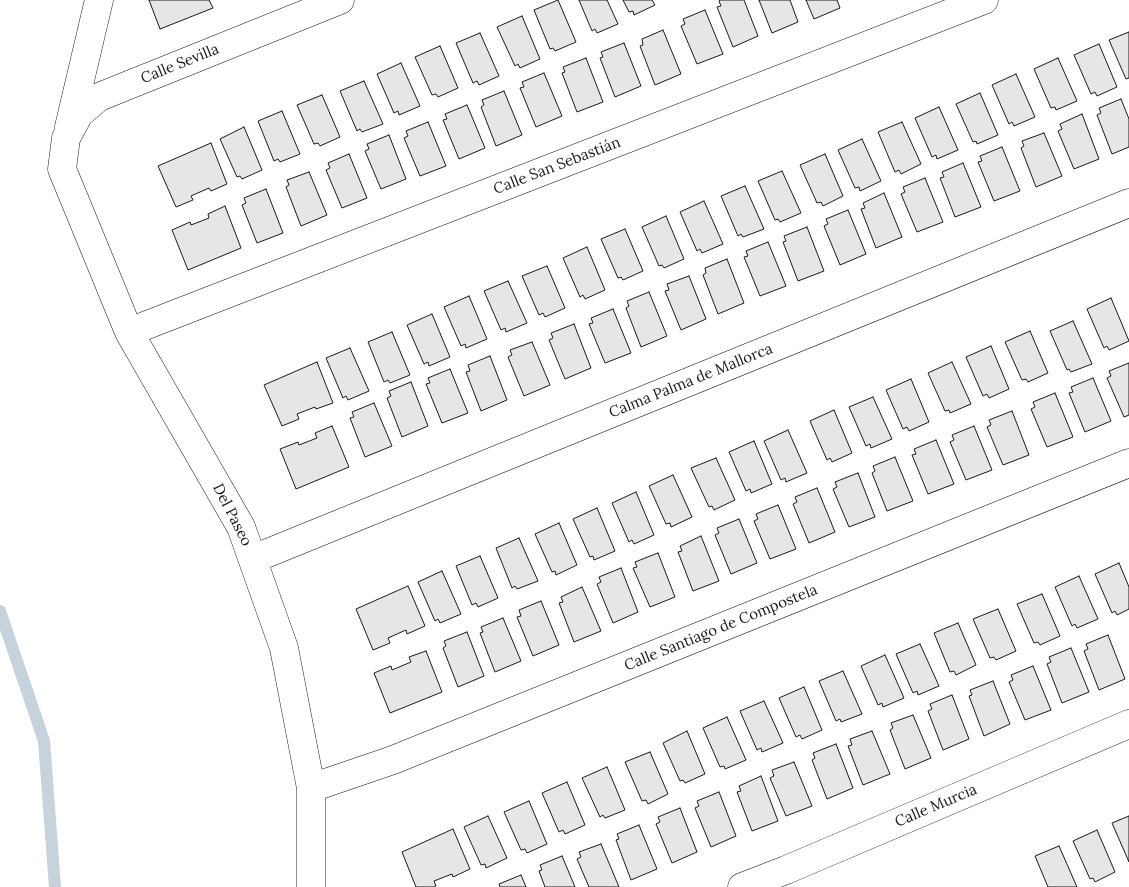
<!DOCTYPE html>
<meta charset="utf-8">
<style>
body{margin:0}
canvas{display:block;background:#fff}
</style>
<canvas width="1129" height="887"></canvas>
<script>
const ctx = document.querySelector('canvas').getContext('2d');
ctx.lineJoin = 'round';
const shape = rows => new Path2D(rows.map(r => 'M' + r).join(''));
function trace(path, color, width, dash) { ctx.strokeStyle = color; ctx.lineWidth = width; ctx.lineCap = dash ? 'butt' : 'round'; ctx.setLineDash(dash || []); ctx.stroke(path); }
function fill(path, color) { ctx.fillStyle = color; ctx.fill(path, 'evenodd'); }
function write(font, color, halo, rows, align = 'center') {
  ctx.font = font + ' Lora,serif'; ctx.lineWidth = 4; ctx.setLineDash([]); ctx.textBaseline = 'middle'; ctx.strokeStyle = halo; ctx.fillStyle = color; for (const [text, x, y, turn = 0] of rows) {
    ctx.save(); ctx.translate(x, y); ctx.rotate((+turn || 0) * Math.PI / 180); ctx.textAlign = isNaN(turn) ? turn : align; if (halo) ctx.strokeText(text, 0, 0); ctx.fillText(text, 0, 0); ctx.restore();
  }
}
trace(shape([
 [0,611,44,741,55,887]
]), '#c6d2dc', 12);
const building = shape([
 [149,0,209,0,213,8,160,29,149,0],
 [558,0,576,42,555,51,553,48,550,49,534,10,558,0],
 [579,0,607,0,618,24,597,33,595,29,592,31,579,0],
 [623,0,652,0,655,5,634,15,633,11,629,12,623,0],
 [720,0,744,0,758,36,733,47,717,7,721,6,719,1,720,0],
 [759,0,790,0,798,22,772,33,759,0],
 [806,0,837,0,840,8,814,19,806,0],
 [705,10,723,54,697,64,681,26,685,24,683,19,705,10],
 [522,16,540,59,520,68,518,64,515,66,497,27,522,16],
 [663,30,681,74,655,85,640,46,643,45,642,39,663,30],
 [1129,32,1129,78,1126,79,1109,40,1129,32],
 [480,33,499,76,479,85,477,81,473,83,456,43,480,33],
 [624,43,641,86,615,97,600,58,603,57,601,52,624,43],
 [1099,44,1117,87,1097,96,1095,92,1091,94,1074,55,1099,44],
 [440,46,458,88,438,97,436,94,432,95,415,57,440,46],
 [586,58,603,102,577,112,562,73,565,72,563,67,586,58],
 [1058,58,1077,101,1056,110,1055,107,1051,108,1034,69,1058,58],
 [401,63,420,106,399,115,398,111,394,113,377,74,401,63],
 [544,73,562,116,536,127,520,88,524,87,522,82,544,73],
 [1016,74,1035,117,1014,126,1012,122,1009,124,992,85,1016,74],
 [364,81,383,124,362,132,360,129,357,131,340,91,364,81],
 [504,91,522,135,496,146,481,107,484,105,482,100,504,91],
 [980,93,998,135,977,144,976,141,973,142,956,104,980,93],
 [322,95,340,137,320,146,318,143,314,144,297,105,322,95],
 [1121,99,1129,119,1129,147,1112,154,1097,115,1101,113,1099,108,1121,99],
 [467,105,485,148,459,159,443,120,447,119,445,114,467,105],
 [939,107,958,150,937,159,936,155,932,157,915,118,939,107],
 [282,111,300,154,280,162,278,159,274,161,258,121,282,111],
 [1082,114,1099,159,1074,169,1058,131,1062,129,1060,124,1082,114],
 [428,122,446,166,420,176,404,138,408,136,406,131,428,122],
 [902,122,921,164,901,174,899,170,895,172,878,132,902,122],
 [244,127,262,170,242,179,240,176,237,177,220,139,244,127],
 [1044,133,1062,176,1036,187,1021,148,1024,146,1022,141,1044,133],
 [389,135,406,179,381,189,365,151,369,149,367,144,389,135],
 [862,139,881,181,860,191,859,187,855,188,838,150,862,139],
 [211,143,227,184,211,191,209,188,191,196,193,200,176,207,158,166,211,143],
 [1002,147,1020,191,994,201,978,162,982,161,980,156,1002,147],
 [349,154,367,198,342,208,326,170,330,168,328,163,349,154],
 [825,154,843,196,823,206,821,202,817,203,800,165,825,154],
 [963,163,981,207,955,217,940,178,944,177,942,172,963,163],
 [782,171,801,213,780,222,778,219,775,220,758,181,782,171],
 [309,172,327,215,301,226,286,187,289,185,287,180,309,172],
 [925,178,943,222,917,232,901,194,905,192,903,187,925,178],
 [745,186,764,229,743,237,741,234,738,236,721,196,745,186],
 [266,189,283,233,257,243,242,205,246,203,244,198,266,189],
 [884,193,902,237,876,248,861,209,865,208,863,203,884,193],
 [704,201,723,244,702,253,700,249,697,251,680,212,704,201],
 [225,206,241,248,188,270,172,230,190,222,191,225,209,218,208,214,225,206],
 [848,210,866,254,840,265,824,226,828,224,826,219,848,210],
 [666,216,684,259,664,268,662,265,659,266,642,227,666,216],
 [807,227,824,271,798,281,783,242,786,241,784,236,807,227],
 [625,229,643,271,623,280,621,277,618,278,601,239,625,229],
 [768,242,786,286,760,296,744,257,748,256,746,251,768,242],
 [587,247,605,290,585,299,583,295,580,297,563,258,587,247],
 [727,259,744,303,718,314,703,275,706,273,705,268,727,259],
 [547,266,565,308,545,317,543,313,539,315,522,276,547,266],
 [689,276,706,319,681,330,665,291,669,290,667,284,689,276],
 [508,281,527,323,506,332,505,328,501,330,484,291,508,281],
 [649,292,667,336,641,347,626,308,629,306,627,301,649,292],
 [469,296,487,339,466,348,465,344,461,346,444,307,469,296],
 [1111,298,1129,341,1109,350,1107,346,1104,348,1087,309,1111,298],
 [613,309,631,353,605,363,589,324,593,323,591,318,613,309],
 [432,314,450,357,429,366,428,362,424,364,407,325,432,314],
 [1073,321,1092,364,1071,372,1069,369,1067,370,1050,331,1073,321],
 [574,324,591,368,565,379,549,340,553,338,551,333,574,324],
 [1030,331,1048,373,1028,382,1026,379,1022,380,1005,342,1030,331],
 [392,332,410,375,390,383,388,380,384,382,368,342,392,332],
 [532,342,550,385,524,396,508,357,512,355,510,350,532,342],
 [991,346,1009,389,989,398,987,394,983,396,966,357,991,346],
 [350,348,369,391,348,400,346,396,343,398,326,358,350,348],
 [490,356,507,400,481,411,466,372,470,371,468,365,490,356],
 [317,362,333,403,316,409,315,407,297,414,299,419,282,426,264,385,317,362],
 [952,362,971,404,950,413,949,410,945,411,928,373,952,362],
 [1129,363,1129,415,1124,417,1107,378,1111,376,1109,371,1129,363],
 [450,369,468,413,442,423,426,384,430,383,428,378,450,369],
 [1093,378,1111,421,1085,432,1069,393,1073,392,1071,387,1093,378],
 [911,379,929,422,909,431,907,427,903,429,886,390,911,379],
 [411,382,428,426,402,437,387,398,391,396,389,391,411,382],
 [1055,393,1073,437,1047,447,1031,409,1035,407,1033,402,1055,393],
 [873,397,892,439,871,448,870,444,866,446,849,407,873,397],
 [374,403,392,446,365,457,350,418,354,417,352,412,374,403],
 [834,410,852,453,832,462,830,458,827,460,810,421,834,410],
 [1012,411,1029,455,1003,465,987,427,991,425,989,420,1012,411],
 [332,426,349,467,296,489,280,449,298,442,299,445,317,438,315,433,332,426],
 [974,426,992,470,966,480,950,442,954,440,952,435,974,426],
 [788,430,807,473,786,482,785,478,781,480,764,441,788,430],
 [936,440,954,484,928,494,912,455,916,454,914,449,936,440],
 [754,441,772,484,751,493,750,489,746,491,729,452,754,441],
 [895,457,913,501,887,511,872,473,875,471,873,466,895,457],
 [716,458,735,500,714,510,712,506,709,507,691,468,716,458],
 [858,473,875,517,849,527,833,489,837,487,835,482,858,473],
 [673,475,692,517,671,527,670,523,666,524,649,486,673,475],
 [817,488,835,532,809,543,793,504,797,502,795,497,817,488],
 [636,492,654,535,634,544,632,540,629,542,612,503,636,492],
 [778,505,796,549,770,559,754,521,758,519,756,514,778,505],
 [597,508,615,551,594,560,593,556,590,557,573,519,597,508],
 [739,519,757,563,731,574,715,535,719,533,717,528,739,519],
 [559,523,577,565,556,575,555,571,552,572,535,534,559,523],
 [701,536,719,581,693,591,678,552,682,551,680,546,701,536],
 [519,538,538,581,517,589,515,586,512,588,496,548,519,538],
 [658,553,675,597,650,607,633,568,637,567,635,562,658,553],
 [480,556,498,598,478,607,476,603,472,605,456,566,480,556],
 [1119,563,1129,587,1129,609,1117,615,1115,611,1112,613,1095,574,1119,563],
 [621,568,638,612,613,623,597,584,601,582,599,577,621,568],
 [442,571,461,614,440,623,438,619,435,621,418,582,442,571],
 [1079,576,1098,619,1077,628,1075,624,1072,626,1055,587,1079,576],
 [408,586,425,626,407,634,406,630,388,638,390,643,373,650,356,609,408,586],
 [582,587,601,631,574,642,559,603,563,602,561,597,582,587],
 [1042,594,1060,636,1040,645,1038,642,1034,643,1017,604,1042,594],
 [541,601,559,645,533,656,517,617,521,616,519,610,541,601],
 [998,609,1016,651,996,660,994,657,990,658,973,619,998,609],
 [503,618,521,661,495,672,480,633,483,632,481,627,503,618],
 [958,623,976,665,956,675,954,671,950,672,934,633,958,623],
 [467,632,484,676,458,687,443,648,446,646,444,641,467,632],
 [1108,635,1125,679,1099,690,1084,651,1088,649,1086,644,1108,635],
 [920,644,939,686,918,695,917,691,913,693,896,654,920,644],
 [1071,648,1089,692,1062,703,1047,664,1051,662,1049,657,1071,648],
 [426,651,442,692,390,713,374,673,391,666,392,670,411,662,409,657,426,651],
 [885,655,904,698,883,707,882,703,878,705,861,666,885,655],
 [1033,666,1051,710,1025,720,1009,682,1013,680,1011,675,1033,666],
 [843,671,862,714,841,722,840,719,836,721,819,681,843,671],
 [993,681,1010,724,984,736,969,696,972,695,970,690,993,681],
 [804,687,822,730,802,739,800,735,796,737,779,698,804,687],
 [952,695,969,739,943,750,928,711,932,709,930,704,952,695],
 [764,701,783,743,762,752,761,748,757,750,740,711,764,701],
 [913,715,931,758,905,769,890,730,893,728,891,723,913,715],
 [727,717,746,760,725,769,724,766,720,767,703,728,727,717],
 [687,731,705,774,685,783,683,780,680,781,663,743,687,731],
 [872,731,890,774,863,785,848,746,852,745,850,739,872,731],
 [836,744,853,788,827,799,812,760,815,758,813,753,836,744],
 [650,752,668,794,648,804,646,800,642,801,625,762,650,752],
 [794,762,812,806,786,816,770,778,774,776,772,770,794,762],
 [607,767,625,810,605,818,603,815,600,817,582,778,607,767],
 [761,776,778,821,752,831,737,792,741,791,739,786,761,776],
 [567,782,585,825,565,834,563,830,559,832,542,793,567,782],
 [719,792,736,836,711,847,695,808,699,806,697,801,719,792],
 [529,801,547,844,527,853,525,849,521,850,504,812,529,801],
 [680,808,697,852,672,863,656,824,660,822,658,817,680,808],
 [488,816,507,858,486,868,485,864,481,865,464,827,488,816],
 [1129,816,1129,862,1112,823,1129,816],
 [639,825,657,869,631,880,616,840,619,839,617,834,639,825],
 [453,829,470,869,453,877,452,874,434,881,436,886,434,887,416,887,402,852,453,829],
 [1097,830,1115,872,1095,882,1093,878,1090,879,1073,841,1097,830],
 [601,844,619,887,589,887,577,859,581,857,579,852,601,844],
 [1059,846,1077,887,1048,887,1035,856,1059,846],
 [562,856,575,887,545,887,539,871,542,870,540,865,562,856],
 [521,875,526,887,500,887,499,884,521,875]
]);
fill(building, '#e6e6e6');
trace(building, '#1a1a1a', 1);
const street = shape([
 [69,127,99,0],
 [129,332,984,0],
 [253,559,1129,203],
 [311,788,393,760,1129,463],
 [311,887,311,788,284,648,241,527,129,332,62,169,66,138,79,114,99,97,340,0],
 [742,887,786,870,1129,724]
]);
trace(street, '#1a1a1a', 29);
trace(street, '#fff', 28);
write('15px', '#1a1a1a', '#fff', [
 ["Calle Sevilla",180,64,-22],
 ["Calle San Sebastián",557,166,-21],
 ["Calma Palma de Mallorca",691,381,-22],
 ["Del Paseo",232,515,63],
 ["Calle Santiago de Compostela",721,628,-22],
 ["Calle Murcia",936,806,-23]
]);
</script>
